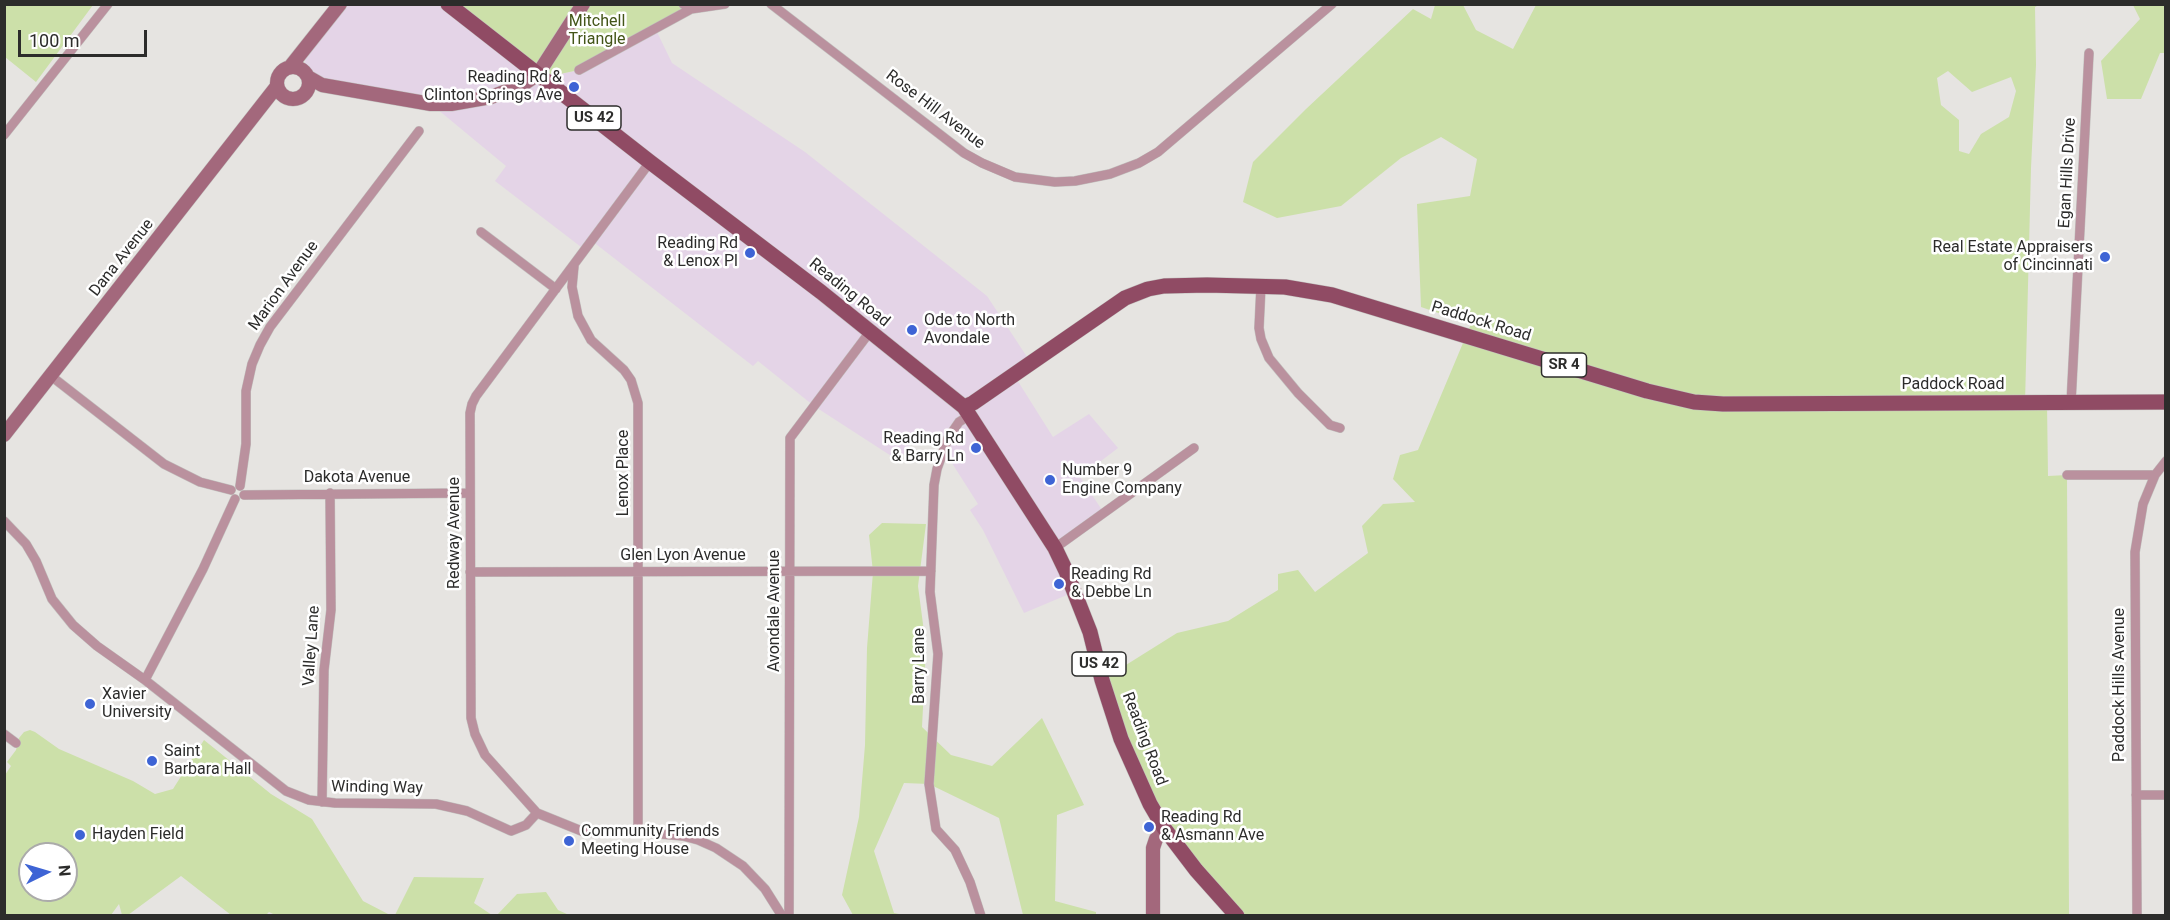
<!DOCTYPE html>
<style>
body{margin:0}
#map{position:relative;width:2170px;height:920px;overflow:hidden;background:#e6e4e1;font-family:Roboto,sans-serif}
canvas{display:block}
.frame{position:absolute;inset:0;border:6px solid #2c2c2b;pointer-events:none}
.north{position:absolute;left:18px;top:842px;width:60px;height:60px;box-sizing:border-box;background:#fff;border:2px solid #ababaa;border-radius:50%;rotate:85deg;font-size:16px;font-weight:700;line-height:24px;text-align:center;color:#2c2c2b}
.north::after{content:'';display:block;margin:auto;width:21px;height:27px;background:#3e64d5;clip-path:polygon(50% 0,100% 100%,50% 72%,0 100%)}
.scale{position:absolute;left:18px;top:30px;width:129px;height:27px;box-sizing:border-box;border:3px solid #2c2c2b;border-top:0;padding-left:8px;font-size:18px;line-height:21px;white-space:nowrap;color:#2c2c2b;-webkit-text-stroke:4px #fff;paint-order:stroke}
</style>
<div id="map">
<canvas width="2170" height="920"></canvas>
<div class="frame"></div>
<div class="north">N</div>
<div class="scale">100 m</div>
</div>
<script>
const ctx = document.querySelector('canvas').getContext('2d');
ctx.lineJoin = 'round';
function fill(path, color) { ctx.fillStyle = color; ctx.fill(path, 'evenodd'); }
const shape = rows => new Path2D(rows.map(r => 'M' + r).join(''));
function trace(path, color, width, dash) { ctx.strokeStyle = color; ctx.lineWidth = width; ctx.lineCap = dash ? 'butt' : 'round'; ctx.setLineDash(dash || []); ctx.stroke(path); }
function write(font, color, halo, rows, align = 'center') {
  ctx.font = font + ' Roboto,sans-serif'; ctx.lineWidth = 5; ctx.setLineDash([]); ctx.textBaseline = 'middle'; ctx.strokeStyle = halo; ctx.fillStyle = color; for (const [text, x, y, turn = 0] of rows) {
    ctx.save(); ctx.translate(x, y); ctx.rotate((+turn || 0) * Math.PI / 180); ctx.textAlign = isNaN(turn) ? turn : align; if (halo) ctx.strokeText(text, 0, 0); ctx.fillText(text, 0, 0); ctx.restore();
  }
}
fill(shape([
 [340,5,448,5,560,74,579,70,656,30,672,63,805,152,987,296,1031,363,1014,375,1053,437,1089,414,1118,448,1080,477,1104,513,1055,548,1074,592,1024,613,983,530,970,510,978,504,943,449,917,434,899,461,814,406,758,361,753,366,592,241,585,250,495,181,506,166,431,104,308,77,304,71,306,55]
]), '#e4d4e7');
fill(shape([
 [683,4,691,9,579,70,560,74,538,74,448,5],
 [4,5,5,4,93,5,36,82,5,57],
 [1435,5,1463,5,1476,30,1513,49,1536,5,2039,5,2035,7,2036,65,2031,168,2025,403,2047,403,2048,476,2067,475,2069,915,1237,915,1164,828,1102,680,1177,633,1228,621,1278,590,1278,574,1298,570,1315,592,1368,553,1362,526,1383,504,1415,502,1393,479,1400,455,1418,450,1471,324,1421,307,1417,204,1470,196,1477,159,1441,137,1401,158,1341,206,1277,218,1243,202,1253,162,1306,109,1413,9,1431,19],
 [1948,71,1972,92,2011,77,2016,91,2009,117,1981,134,1969,154,1959,151,1959,120,1941,105,1937,78],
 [2133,5,2165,5,2165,53,2160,53,2141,99,2107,99,2101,61,2140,19],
 [882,523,926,524,918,586,926,647,922,727,951,755,992,766,1042,718,1084,805,1057,815,1055,901,1096,912,1096,915,1023,915,999,818,929,784,904,783,874,851,894,913,904,915,853,915,842,895,859,817,865,745,867,648,873,572,869,535],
 [30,730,35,732,59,749,133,781,155,794,173,789,204,740,271,794,312,819,363,901,390,915,277,916,269,912,266,915,231,915,181,876,128,915,122,915,119,904,111,915,5,916,5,775,11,766,7,762,16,750,19,738,24,732],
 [30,854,66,854,66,890,30,890],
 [414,877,484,878,474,903,492,915,395,915],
 [546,892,558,910,569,915,497,915,517,894]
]), '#cce0a9');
const street = shape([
 [683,4,691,9,725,4],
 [771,4,964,153,982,163,1015,177,1055,182,1075,181,1110,174,1139,163,1158,152,1332,4],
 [579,70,691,9],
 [4,135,108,4],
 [650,162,476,396,472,404,470,413,471,718,475,734,485,755,537,813,584,832,612,833,638,832,683,836,698,840,716,848,743,866,765,889,782,916],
 [481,232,556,289],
 [574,266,572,287,578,316,591,340,624,370,631,380,638,403,638,832],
 [1261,286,1259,328,1261,339,1269,358,1298,393,1330,425,1340,428],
 [51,376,164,464,200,482,231,490],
 [2071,403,2089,53],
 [970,415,959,422,948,438,937,469,934,485,930,592,938,654,929,784,936,829,955,850,970,882,981,916],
 [2067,475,2155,475],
 [240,486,246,444,246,391,252,364,260,345,270,327,419,131],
 [244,495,470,493],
 [4,521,26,544,36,561,52,599,73,625,97,646,145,680,286,791,309,800,335,803,436,804,467,811,511,831,526,825,537,813],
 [1055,548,1194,448],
 [470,572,931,571],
 [145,680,203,569,235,499],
 [4,734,16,743],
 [2136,795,2166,795],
 [322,802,324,670,331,610,330,493],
 [789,916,790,438,869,333],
 [2137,916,2135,552,2143,504,2155,475,2166,461]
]);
const secondary = shape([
 [290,67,340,4],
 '277 83a16 16 0 1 1 32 0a16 16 0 1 1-32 0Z',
 [308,77,322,85,431,104,451,104,491,97,522,85,538,74,583,4],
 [4,435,277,86],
 [1153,916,1153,848,1156,839,1164,828]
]);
const primary = shape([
 [448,4,650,162,821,292,964,407,1055,548,1066,571,1090,632,1102,680,1121,739,1150,804,1164,828,1196,870,1237,916],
 [964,407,973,403,1125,298,1148,289,1164,286,1207,285,1285,287,1332,295,1647,391,1694,402,1723,404,2166,402]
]);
trace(street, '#c1bfbd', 10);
trace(secondary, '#c1bfbd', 15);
trace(primary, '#c1bfbd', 16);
trace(street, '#ba919e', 9);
trace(secondary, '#a3687c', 14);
trace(primary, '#904b64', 15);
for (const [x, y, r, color] of [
 [574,87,6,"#3e64d5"],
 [750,253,6,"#3e64d5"],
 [2105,257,6,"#3e64d5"],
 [912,330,6,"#3e64d5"],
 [976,448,6,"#3e64d5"],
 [1050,480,6,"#3e64d5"],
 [1059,584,6,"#3e64d5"],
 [90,704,6,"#3e64d5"],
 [152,761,6,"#3e64d5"],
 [1149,827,6,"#3e64d5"],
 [80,835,6,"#3e64d5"],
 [569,841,6,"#3e64d5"]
]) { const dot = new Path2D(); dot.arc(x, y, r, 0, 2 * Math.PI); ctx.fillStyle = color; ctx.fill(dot); trace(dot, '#fff', 2); }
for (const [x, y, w] of [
 [594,118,54],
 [1564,365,45],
 [1099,664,54]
]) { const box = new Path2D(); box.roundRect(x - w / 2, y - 12, w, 24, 4.5); ctx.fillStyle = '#fff'; ctx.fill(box); trace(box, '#2c2c2b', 1.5); }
write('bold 15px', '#2c2c2b', null, [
 ["US 42",594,118],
 ["SR 4",1564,365],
 ["US 42",1099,664]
]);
write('16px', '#435518', '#fff', [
 ["Mitchell",597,22],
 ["Triangle",597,40]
]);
write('16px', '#2c2c2b', '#fff', [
 ["Reading Rd &",562,78,"right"],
 ["Clinton Springs Ave",562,96,"right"],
 ["Reading Rd",738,244,"right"],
 ["& Lenox Pl",738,262,"right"],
 ["Real Estate Appraisers",2093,248,"right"],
 ["of Cincinnati",2093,266,"right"],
 ["Ode to North",924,321],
 ["Avondale",924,339],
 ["Reading Rd",964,439,"right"],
 ["& Barry Ln",964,457,"right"],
 ["Number 9",1062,471],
 ["Engine Company",1062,489],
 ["Reading Rd",1071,575],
 ["& Debbe Ln",1071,593],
 ["Xavier",102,695],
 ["University",102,713],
 ["Saint",164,752],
 ["Barbara Hall",164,770],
 ["Reading Rd",1161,818],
 ["& Asmann Ave",1161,836],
 ["Community Friends",581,832],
 ["Meeting House",581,850],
 ["Hayden Field",92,835]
], 'left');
write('16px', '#2c2c2b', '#fff', [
 ["Rose Hill Avenue",935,110,37],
 ["Egan Hills Drive",2068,173,-87],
 ["Dana Avenue",122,258,-52],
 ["Marion Avenue",284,286,-54],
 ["Reading Road",849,293,39],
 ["Paddock Road",1481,322,17],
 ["Paddock Road",1953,385],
 ["Lenox Place",624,473,-90],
 ["Dakota Avenue",357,478],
 ["Redway Avenue",455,533,-90],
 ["Glen Lyon Avenue",683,556],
 ["Avondale Avenue",775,611,-90],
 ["Valley Lane",312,646,-86],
 ["Barry Lane",920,666,-90],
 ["Paddock Hills Avenue",2120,685,-90],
 ["Reading Road",1144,739,69],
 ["Winding Way",377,788,1]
]);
</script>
